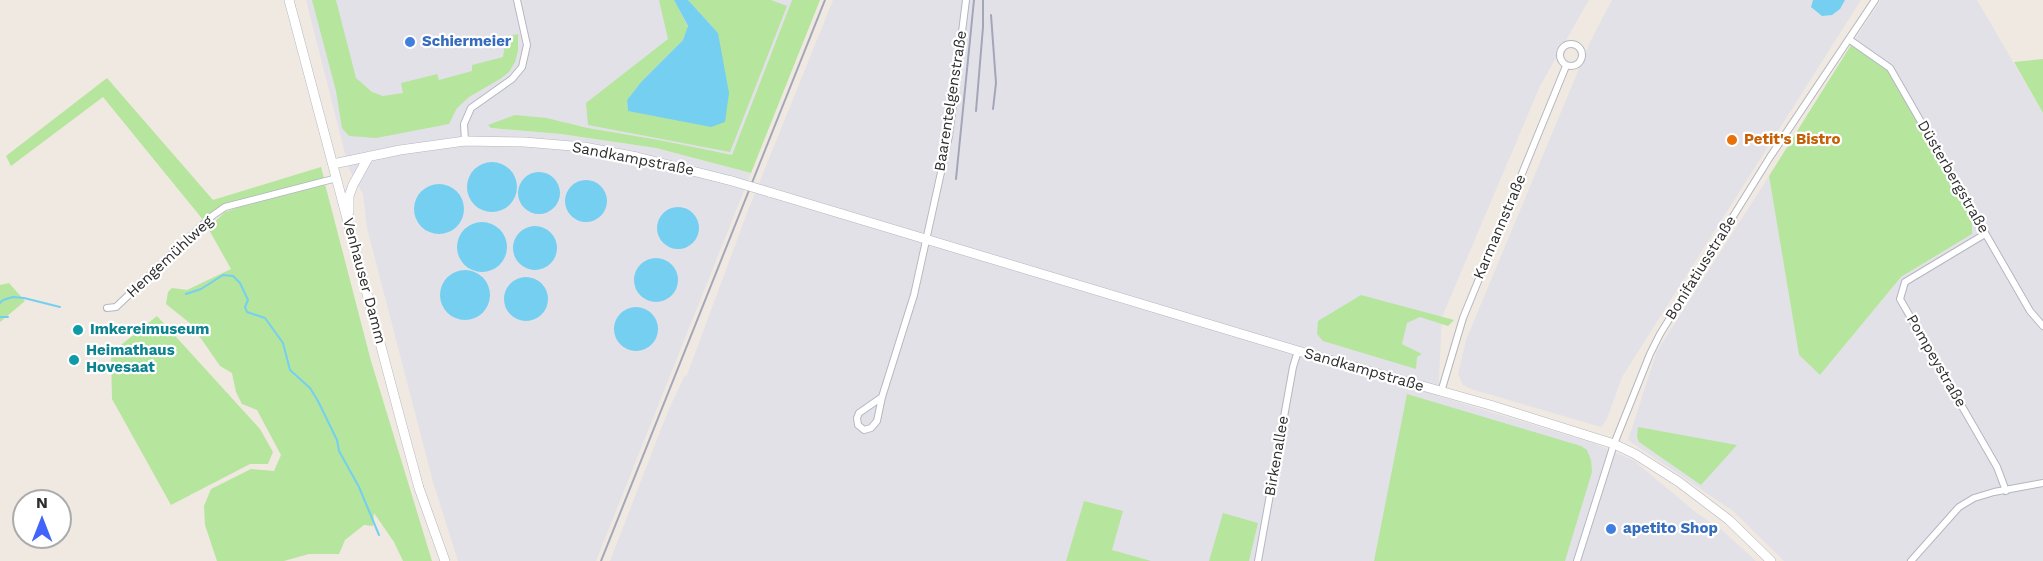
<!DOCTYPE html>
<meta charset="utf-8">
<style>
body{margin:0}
#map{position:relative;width:2043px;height:561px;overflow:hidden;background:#efe9e1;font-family:"Work Sans",sans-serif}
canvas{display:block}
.north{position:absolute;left:12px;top:489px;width:60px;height:60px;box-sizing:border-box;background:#fff;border:2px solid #ababab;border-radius:50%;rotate:0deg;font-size:16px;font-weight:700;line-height:24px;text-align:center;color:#2e2e2e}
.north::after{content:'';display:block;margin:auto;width:21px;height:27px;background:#4264fb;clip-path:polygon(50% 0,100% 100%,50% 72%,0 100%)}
</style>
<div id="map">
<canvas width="2043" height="561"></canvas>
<div class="north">N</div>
</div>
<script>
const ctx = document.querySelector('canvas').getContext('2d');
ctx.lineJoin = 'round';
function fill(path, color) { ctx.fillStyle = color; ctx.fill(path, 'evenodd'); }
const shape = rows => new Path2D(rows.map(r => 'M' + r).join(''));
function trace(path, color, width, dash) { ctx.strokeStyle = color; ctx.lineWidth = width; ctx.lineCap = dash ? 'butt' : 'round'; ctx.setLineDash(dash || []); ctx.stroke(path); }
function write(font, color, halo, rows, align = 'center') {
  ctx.font = font + ' "Work Sans",sans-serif'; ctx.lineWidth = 4.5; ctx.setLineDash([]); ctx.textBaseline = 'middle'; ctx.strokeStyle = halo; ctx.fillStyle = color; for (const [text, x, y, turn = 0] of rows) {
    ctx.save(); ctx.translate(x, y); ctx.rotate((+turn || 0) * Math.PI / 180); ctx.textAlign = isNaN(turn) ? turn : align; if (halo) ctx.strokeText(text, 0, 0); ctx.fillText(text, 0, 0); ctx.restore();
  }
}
fill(shape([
 [306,0,792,0,732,156,659,140,588,128,547,118,491,128,561,134,656,148,751,173,596,561,458,561,433,482,367,228,363,194,349,169],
 [833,0,1589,0,1540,86,1442,317,1438,396,1593,443,1633,460,1698,514,1722,530,1756,561,610,561,668,411,684,377,687,375,747,213],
 [1612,0,1861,0,1622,377,1607,419,1601,427,1471,389,1463,385,1458,374,1466,340,1591,40],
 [1881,0,1977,0,2043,113,2043,561,1784,561,1733,511,1628,440,1657,351,1769,176,1799,355,1820,375,1901,277,1972,234,1972,218,1888,70,1851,45]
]), '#e3e1e8');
fill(shape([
 [312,0,336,0,356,78,372,92,383,96,403,93,401,83,437,74,439,80,472,71,472,65,503,57,506,37,518,34,518,51,515,62,509,72,500,79,469,97,457,108,449,124,376,138,349,136,342,128,336,91],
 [659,0,674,0,688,27,683,40,642,81,627,100,628,111,718,33,688,0,771,0,787,6,730,152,588,125,586,103,668,39],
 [792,0,820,0,751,173,656,148,561,134,491,128,488,125,515,115,547,118,588,128,659,140,732,155],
 [1851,45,1888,70,1972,218,1972,234,1901,277,1820,375,1799,355,1769,176],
 [2043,59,2043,113,2014,62],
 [107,78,213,200,321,167,324,178,229,204,204,221,103,97,11,166,6,156],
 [325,184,371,361,432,561,403,561,394,542,374,513,373,526,364,525,345,540,339,554,309,554,284,561,217,561,205,525,204,506,211,489,251,469,274,471,281,455,257,410,242,404,236,392,232,373,220,366,191,324,166,304,168,292,172,288,187,290,231,269,208,228,225,212,239,207],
 [9,283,25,301,0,322,0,285],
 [1361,295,1454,320,1448,326,1420,317,1407,323,1402,344,1422,354,1417,357,1416,369,1323,341,1317,334,1318,321],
 [157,316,260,429,273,452,268,464,250,464,171,505,112,399,111,353],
 [1407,394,1581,446,1587,450,1591,460,1592,472,1565,561,1374,561],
 [1638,427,1737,445,1701,485,1639,442,1637,437],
 [1084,501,1123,511,1112,550,1151,561,1066,561],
 [1223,513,1258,523,1249,561,1209,561]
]), '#b6e59e');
fill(shape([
 [674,0,688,0,718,33,729,93,725,122,711,127,628,111,627,100,642,81,683,40,688,26],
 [1813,0,1845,0,1840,9,1832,15,1822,16,1811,7],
 '467 187a25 25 0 1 1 50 0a25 25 0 1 1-50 0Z',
 '518 193a21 21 0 1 1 42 0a21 21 0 1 1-42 0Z',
 '565 201a21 21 0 1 1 42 0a21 21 0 1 1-42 0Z',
 '414 209a25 25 0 1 1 50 0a25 25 0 1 1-50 0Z',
 '657 228a21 21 0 1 1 42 0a21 21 0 1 1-42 0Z',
 '457 247a25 25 0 1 1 50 0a25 25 0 1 1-50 0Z',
 '513 248a22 22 0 1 1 44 0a22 22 0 1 1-44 0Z',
 '634 280a22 22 0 1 1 44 0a22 22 0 1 1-44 0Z',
 '440 295a25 25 0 1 1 50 0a25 25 0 1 1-50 0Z',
 '504 299a22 22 0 1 1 44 0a22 22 0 1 1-44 0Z',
 '614 329a22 22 0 1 1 44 0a22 22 0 1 1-44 0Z'
]), '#75cff0');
trace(shape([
 [186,294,201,289,223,275,233,276,240,283,248,300,245,307,247,312,265,318,283,343,290,370,310,388,318,401,337,440,339,451,359,487,379,535],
 [0,303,3,300,13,297,24,298,60,307],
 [0,317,8,317]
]), '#75cff0', 2);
const street = shape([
 [1850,40,1890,68,2030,311,2043,326],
 '1560 55a11 11 0 1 1 22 0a11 11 0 1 1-22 0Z',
 [465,141,464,124,471,108,512,79,522,67,527,45,517,0],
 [1985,234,1905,282,1900,299,1997,467,2006,491],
 [107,308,116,307,212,216,225,207,337,178],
 [1441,392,1463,318,1566,66],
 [882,397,859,413,857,418,858,425,864,430,871,428,877,421,882,397,914,295,949,136,966,0],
 [1258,561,1293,367,1298,351],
 [1577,561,1614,444,1650,354,1660,334,1770,157,1875,0],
 [1911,561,1959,507,1974,498,1994,492,2043,483]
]);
const secondary = shape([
 [289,0,400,418,419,488,445,561],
 [333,164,400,150,465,141,524,142,584,147,637,157,732,181],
 [769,192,1298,351,1490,405,1614,444,1635,454,1679,482,1729,520,1771,561],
 [349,212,349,196,353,185,369,156]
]);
trace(street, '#b4b7c1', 8);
trace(secondary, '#b4b7c1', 10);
trace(street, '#fff', 6);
trace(secondary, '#fff', 9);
trace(shape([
 [991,15,996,83,993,109],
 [976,111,983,27,983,0],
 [956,179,974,0],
 [601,561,825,0]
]), '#a3a6b8', 2);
const secondaryBridge = shape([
 [732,181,769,192]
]);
trace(secondaryBridge, '#b4b7c1', 10, []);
trace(secondaryBridge, '#fff', 9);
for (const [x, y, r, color] of [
 [410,42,6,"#3f7fe0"],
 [1732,140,6,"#e8710a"],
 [78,330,6,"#0f9aa8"],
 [74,360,6,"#0f9aa8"],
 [1611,529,6,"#3f7fe0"]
]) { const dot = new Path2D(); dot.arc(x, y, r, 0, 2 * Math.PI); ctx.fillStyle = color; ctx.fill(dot); trace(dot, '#fff', 2); }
write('bold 15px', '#366cbe', '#fff', [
 ["Schiermeier",422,42],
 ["apetito Shop",1623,529]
], 'left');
write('15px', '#2e2e2e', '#fff', [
 ["Baarentelgenstraße",951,101,-81],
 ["Sandkampstraße",633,159,11],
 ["Düsterbergstraße",1953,177,60],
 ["Karmannstraße",1500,227,-67],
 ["Hengemühlweg",170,257,-43],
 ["Bonifatiusstraße",1701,268,-58],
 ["Venhauser Damm",364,281,75],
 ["Pompeystraße",1936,361,60],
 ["Sandkampstraße",1364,370,16],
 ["Birkenallee",1277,456,-80]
]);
write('bold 15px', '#c56008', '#fff', [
 ["Petit's Bistro",1744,140]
], 'left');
write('bold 15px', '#0d838f', '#fff', [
 ["Imkereimuseum",90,330],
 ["Heimathaus",86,351],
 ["Hovesaat",86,368]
], 'left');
</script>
